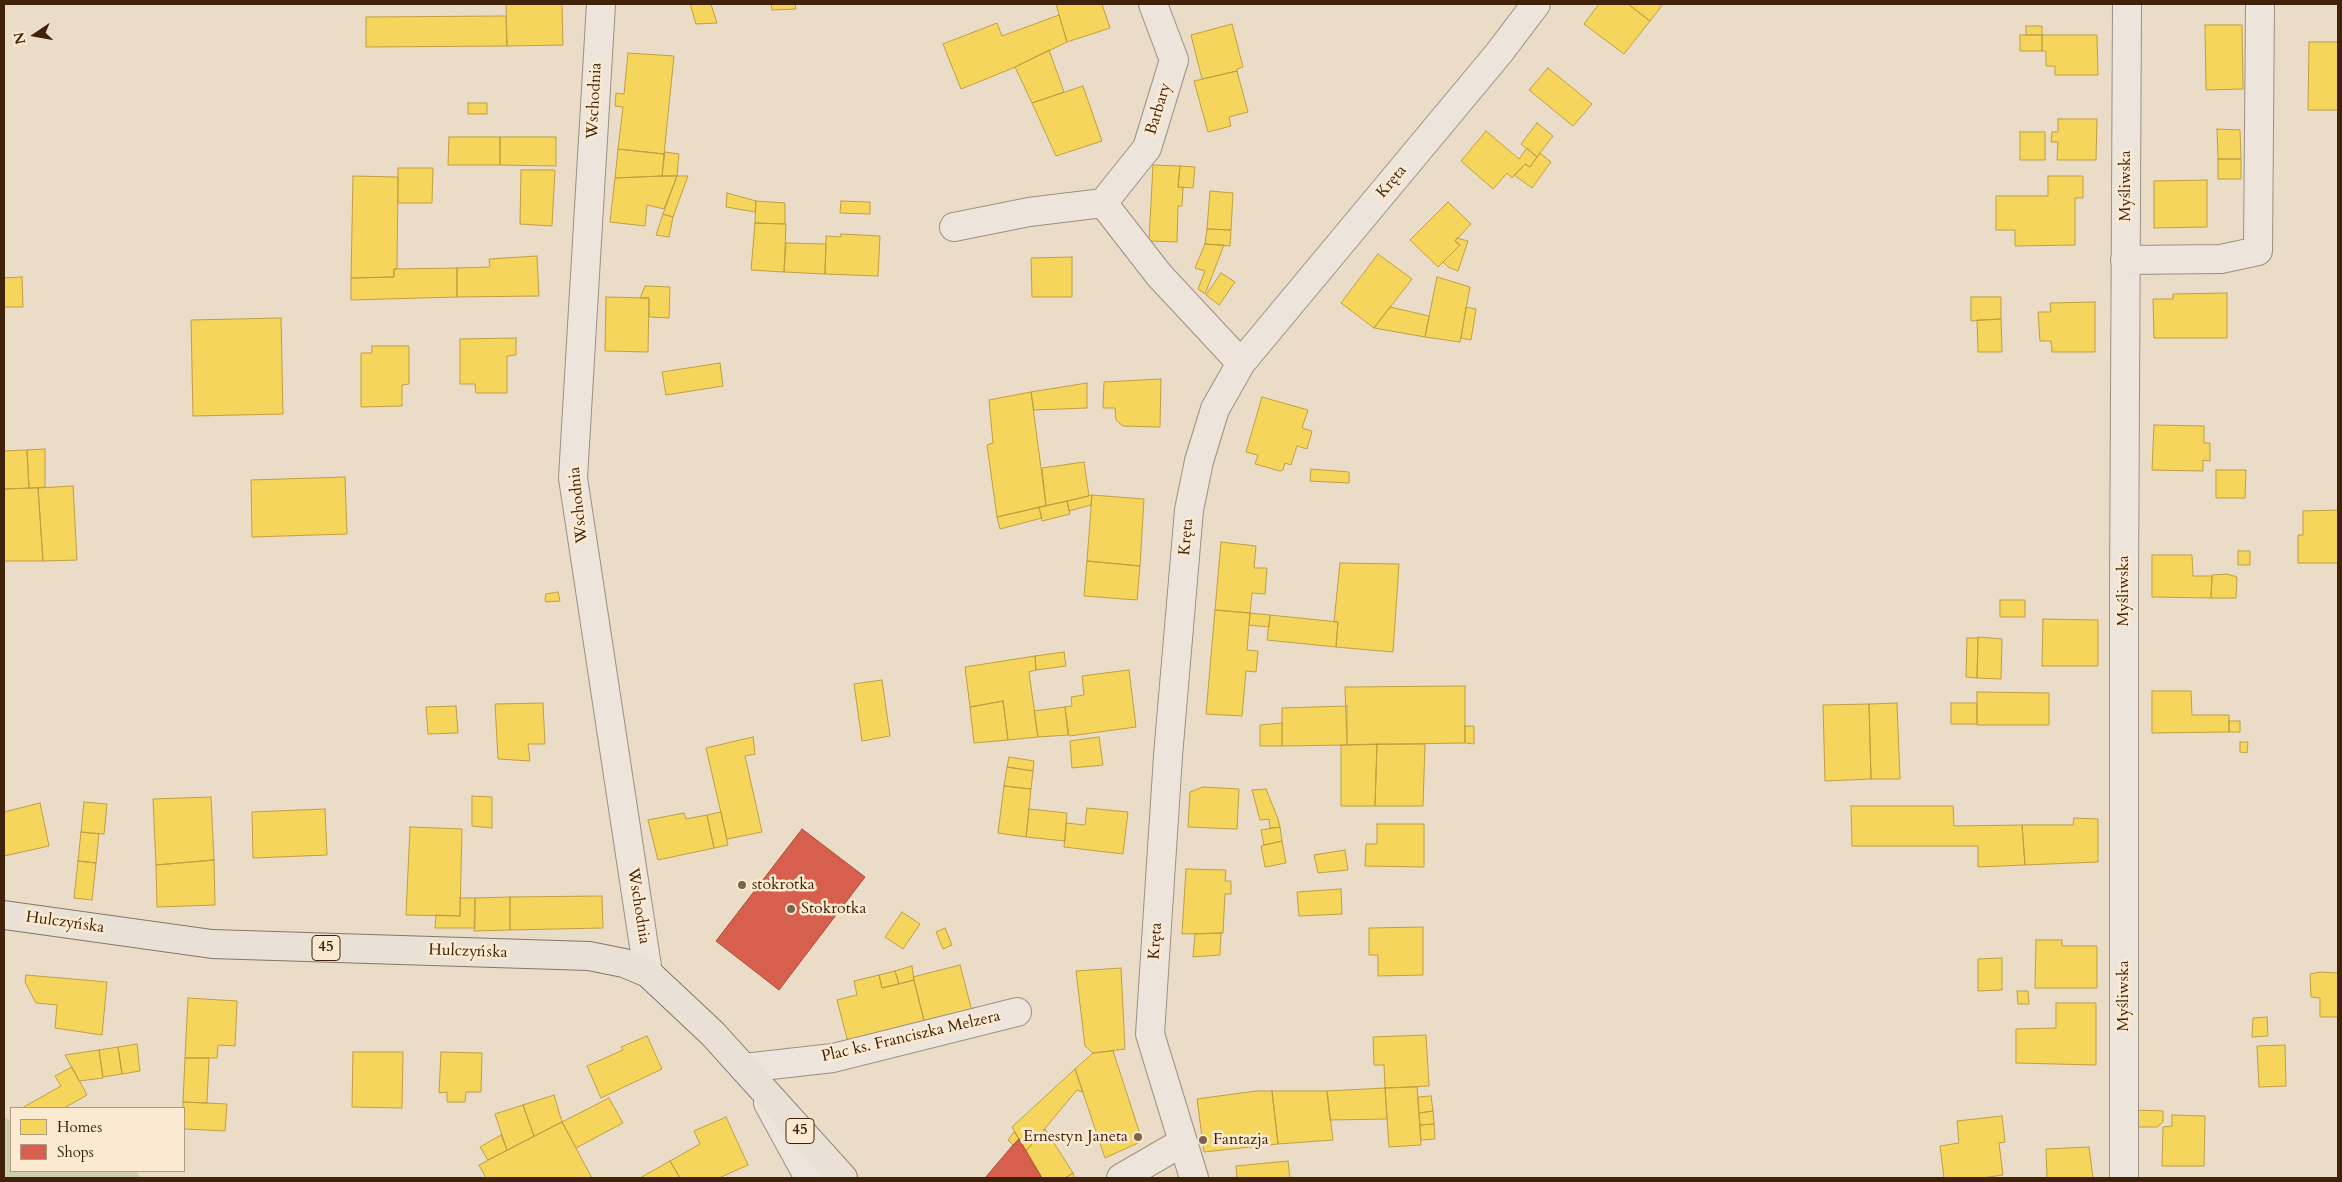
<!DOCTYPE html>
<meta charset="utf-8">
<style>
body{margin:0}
#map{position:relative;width:2342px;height:1182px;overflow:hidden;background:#eadcc7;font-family:Cardo,serif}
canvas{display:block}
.frame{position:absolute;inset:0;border:5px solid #40220a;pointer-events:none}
.legend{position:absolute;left:10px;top:1107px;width:175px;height:65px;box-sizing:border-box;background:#fbead1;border:1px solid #b09a81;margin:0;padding:6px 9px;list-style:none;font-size:15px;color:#40220a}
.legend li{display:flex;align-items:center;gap:10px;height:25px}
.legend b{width:25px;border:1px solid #b09a81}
.north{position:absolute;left:10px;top:10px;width:50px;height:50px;-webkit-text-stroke:4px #fbead1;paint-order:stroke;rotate:258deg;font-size:14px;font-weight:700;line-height:20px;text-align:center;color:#40220a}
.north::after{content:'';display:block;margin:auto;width:18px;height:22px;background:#40220a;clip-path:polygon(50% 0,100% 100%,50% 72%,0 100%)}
</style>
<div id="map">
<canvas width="2342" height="1182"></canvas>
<div class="frame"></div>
<ul class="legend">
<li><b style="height:14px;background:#f6d55c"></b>Homes</li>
<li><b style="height:14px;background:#d6604d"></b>Shops</li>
</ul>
<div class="north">N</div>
</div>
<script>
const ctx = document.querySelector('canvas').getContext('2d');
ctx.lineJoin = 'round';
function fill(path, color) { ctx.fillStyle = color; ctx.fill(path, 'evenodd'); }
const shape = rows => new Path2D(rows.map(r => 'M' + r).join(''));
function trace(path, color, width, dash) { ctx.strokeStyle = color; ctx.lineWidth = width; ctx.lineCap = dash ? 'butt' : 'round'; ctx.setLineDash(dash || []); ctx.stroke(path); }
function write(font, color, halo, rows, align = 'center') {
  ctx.font = font + ' Cardo,serif'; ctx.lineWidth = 5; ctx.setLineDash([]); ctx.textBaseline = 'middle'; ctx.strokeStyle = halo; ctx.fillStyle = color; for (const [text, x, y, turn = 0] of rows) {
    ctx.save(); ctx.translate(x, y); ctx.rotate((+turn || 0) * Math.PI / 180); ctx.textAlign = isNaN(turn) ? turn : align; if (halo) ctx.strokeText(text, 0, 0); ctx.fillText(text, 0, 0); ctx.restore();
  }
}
fill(shape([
 [4,1117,11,1121,11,1171,136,1171,141,1178,4,1178]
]), '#ceceaa');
const homes = shape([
 [506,4,562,4,563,45,507,46,506,4],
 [690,4,711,4,717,23,696,24,690,4],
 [771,4,795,4,796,9,772,10,771,4],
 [1056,4,1102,4,1110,28,1067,42,1056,4],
 [1599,4,1628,4,1650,21,1624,54,1584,24,1599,4],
 [1628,4,1663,4,1650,21,1628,4],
 [1059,15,1067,42,1013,68,961,89,943,44,997,23,1002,36,1059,15],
 [506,16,507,46,366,47,366,17,506,16],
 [1232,24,1243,67,1237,69,1237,71,1202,79,1191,35,1232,24],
 [2205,25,2242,25,2243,89,2206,90,2205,25],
 [2026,26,2042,26,2042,35,2026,35,2026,26],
 [2020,35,2042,35,2042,51,2020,51,2020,35],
 [2042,35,2097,35,2098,75,2055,75,2055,66,2046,66,2046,51,2042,51,2042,35],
 [2309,42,2338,42,2338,110,2308,110,2309,42],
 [1049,50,1064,92,1032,103,1015,67,1049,50],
 [628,53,674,56,664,154,618,149,623,107,615,106,616,93,624,94,628,53],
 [1548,68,1592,104,1573,126,1529,90,1548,68],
 [1237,71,1248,112,1229,117,1231,126,1208,132,1194,81,1237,71],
 [1083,86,1102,141,1056,156,1032,103,1083,86],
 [468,103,487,103,487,114,468,114,468,103],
 [2058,119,2097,119,2096,160,2057,160,2058,142,2051,142,2052,132,2058,132,2058,119],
 [1537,123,1553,136,1537,157,1521,144,1537,123],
 [2217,129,2240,130,2241,159,2218,159,2217,129],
 [1486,131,1519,159,1527,148,1537,157,1530,167,1525,164,1512,178,1507,173,1493,189,1461,161,1486,131],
 [2020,132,2045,132,2045,160,2020,160,2020,132],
 [449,137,500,137,500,165,448,165,449,137],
 [500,137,556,137,556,166,500,165,500,137],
 [618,149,664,154,662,176,615,178,618,149],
 [665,152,679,154,677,176,662,176,665,152],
 [1540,153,1551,162,1532,188,1514,175,1525,164,1530,167,1540,153],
 [2218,159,2241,159,2241,179,2218,179,2218,159],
 [1153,165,1180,166,1178,187,1183,188,1182,206,1178,206,1177,242,1149,241,1153,165],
 [1180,166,1195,167,1193,188,1178,187,1180,166],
 [398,168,433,168,432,203,398,203,398,168],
 [521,170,555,170,552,226,520,224,521,170],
 [353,176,398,177,397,269,394,269,394,277,351,278,353,176],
 [662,176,677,176,664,209,647,205,645,226,610,222,615,178,662,176],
 [677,176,688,176,673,217,663,214,677,176],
 [2048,176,2083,176,2083,198,2075,198,2075,245,2015,246,2015,230,1996,230,1996,196,2048,196,2048,176],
 [2207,180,2207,227,2154,228,2154,181,2207,180],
 [1210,191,1233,193,1231,230,1207,229,1210,191],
 [727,193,756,201,755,212,726,207,727,193],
 [756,201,785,203,785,224,755,223,756,201],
 [841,201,870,202,870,214,840,213,841,201],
 [1448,202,1471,224,1455,241,1460,245,1438,267,1410,240,1448,202],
 [663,214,673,217,669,237,656,235,663,214],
 [755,223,786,224,784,272,751,270,755,223],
 [1207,229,1231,230,1230,246,1205,244,1207,229],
 [841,234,880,236,878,276,825,274,826,236,841,237,841,234],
 [1457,238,1468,241,1458,271,1448,267,1443,262,1460,245,1455,241,1457,238],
 [786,243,826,244,825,274,784,272,786,243],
 [1205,244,1224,245,1205,294,1198,289,1205,271,1195,268,1205,244],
 [1378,254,1412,279,1374,328,1341,303,1378,254],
 [537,256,539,296,457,297,457,268,490,267,489,259,537,256],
 [1072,257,1072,297,1032,297,1031,258,1072,257],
 [457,268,457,297,351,300,351,278,394,277,394,269,457,268],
 [1221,273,1235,282,1219,305,1206,295,1221,273],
 [22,277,23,307,4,307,4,278,22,277],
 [1437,277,1470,287,1460,342,1425,337,1437,277],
 [645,286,670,287,669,318,649,317,649,298,640,298,645,286],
 [2227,293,2227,338,2154,338,2153,299,2173,299,2173,294,2227,293],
 [606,297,649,298,648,352,605,351,606,297],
 [1971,297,2001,297,2001,319,1971,321,1971,297],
 [2095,302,2095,352,2052,352,2051,341,2040,341,2038,312,2051,312,2050,303,2095,302],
 [1390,307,1429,316,1425,337,1374,328,1390,307],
 [1466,307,1476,309,1471,340,1461,338,1466,307],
 [281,318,283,414,193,416,191,320,281,318],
 [2001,319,2002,352,1978,352,1977,320,2001,319],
 [516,338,516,355,507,356,507,393,476,393,475,384,460,384,460,339,516,338],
 [372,346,409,346,409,384,402,385,402,406,361,407,361,353,372,353,372,346],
 [720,363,723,386,666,395,662,372,720,363],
 [1161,379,1160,427,1123,426,1116,420,1115,408,1103,408,1104,382,1161,379],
 [1087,383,1087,408,1034,410,1031,392,1087,383],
 [1031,392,1046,506,997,517,987,445,993,443,989,400,1031,392],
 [1262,397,1308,410,1302,428,1312,431,1307,449,1297,446,1291,465,1285,463,1283,470,1280,471,1255,464,1258,455,1246,452,1262,397],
 [2154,425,2204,426,2204,443,2210,443,2210,461,2203,460,2203,471,2152,470,2154,425],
 [45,449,45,487,29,488,27,450,45,449],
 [27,450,29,488,4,489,4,451,27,450],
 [1084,462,1089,496,1046,506,1042,468,1084,462],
 [1311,469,1349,472,1349,483,1310,481,1311,469],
 [2216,470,2246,470,2245,498,2216,498,2216,470],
 [345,477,347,534,252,537,251,480,345,477],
 [73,486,77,560,43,561,38,488,73,486],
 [38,488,43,561,4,561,4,489,38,488],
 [1092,495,1144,499,1140,566,1087,561,1092,495],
 [1092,495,1091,505,1069,511,1067,501,1092,495],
 [1067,501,1070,514,1042,521,1039,507,1067,501],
 [1039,507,1042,518,1000,529,997,517,1039,507],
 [2338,510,2338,563,2298,563,2298,535,2303,535,2303,511,2338,510],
 [1221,542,1256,546,1254,568,1267,568,1265,594,1252,593,1250,613,1215,610,1221,542],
 [2238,551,2250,551,2250,565,2238,565,2238,551],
 [2152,555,2192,555,2193,576,2212,576,2211,598,2152,597,2152,555],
 [1087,561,1140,566,1137,600,1084,596,1087,561],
 [1340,563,1399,564,1393,652,1336,647,1338,622,1334,622,1340,563],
 [2227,574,2237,577,2236,598,2211,598,2212,575,2227,574],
 [558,592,560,601,546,602,545,599,546,594,558,592],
 [2000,600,2025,600,2025,617,2000,617,2000,600],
 [1215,610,1250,613,1247,650,1258,651,1256,672,1246,671,1242,716,1206,714,1215,610],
 [1250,613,1270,615,1269,627,1249,625,1250,613],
 [1270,615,1338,622,1336,647,1267,640,1270,615],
 [2043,619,2098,620,2098,666,2042,666,2043,619],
 [1978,637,2002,639,2001,679,1977,678,1978,637],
 [1967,638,1978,638,1977,678,1966,677,1967,638],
 [1064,652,1066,666,1036,670,1035,656,1064,652],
 [1035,656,1036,670,1029,672,1038,737,1008,740,1003,701,970,707,965,667,1035,656],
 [1129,670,1136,727,1069,736,1065,707,1072,706,1071,697,1084,695,1082,676,1129,670],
 [882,680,890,736,862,741,854,684,882,680],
 [1465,686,1465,743,1347,745,1345,687,1465,686],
 [2152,691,2191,691,2192,715,2229,715,2229,732,2152,733,2152,691],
 [1977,692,2049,693,2049,725,1977,725,1977,692],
 [1003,701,1008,740,974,743,970,707,1003,701],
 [543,703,545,744,528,744,530,761,498,759,495,704,543,703],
 [1897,703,1900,779,1871,779,1869,704,1897,703],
 [1951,703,1977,703,1977,724,1951,724,1951,703],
 [1869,704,1871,779,1825,781,1823,705,1869,704],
 [456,706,458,733,428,734,426,707,456,706],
 [1347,706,1347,745,1282,746,1282,708,1347,706],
 [1065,707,1068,735,1038,737,1034,711,1065,707],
 [2229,721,2240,721,2240,732,2229,732,2229,721],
 [1282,723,1282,746,1260,746,1260,725,1282,723],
 [1465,726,1474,726,1474,744,1465,743,1465,726],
 [753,737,755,754,745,756,762,832,727,839,706,748,753,737],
 [1099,737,1103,765,1072,768,1070,741,1099,737],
 [2240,742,2248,742,2247,753,2240,752,2240,742],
 [1377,744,1425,744,1423,806,1375,806,1377,744],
 [1377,744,1375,806,1341,806,1341,745,1377,744],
 [1009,757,1034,761,1033,771,1007,767,1009,757],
 [1007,767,1033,771,1031,789,1004,786,1007,767],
 [1004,786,1031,789,1026,837,998,833,1004,786],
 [1203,787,1239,789,1237,829,1188,827,1190,792,1203,787],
 [1266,789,1278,819,1280,827,1270,828,1269,819,1260,820,1252,790,1266,789],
 [472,796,492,797,492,828,472,826,472,796],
 [211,797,214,860,156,865,153,799,211,797],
 [84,802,107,804,104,834,81,832,84,802],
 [40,803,49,846,4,856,4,812,40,803],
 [1851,806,1953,806,1954,826,2022,825,2025,865,1978,867,1978,846,1852,846,1851,806],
 [1087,808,1128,812,1123,854,1064,847,1066,823,1085,825,1087,808],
 [325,809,327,855,253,858,252,812,325,809],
 [1029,809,1067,813,1065,841,1026,837,1029,809],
 [721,812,728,845,714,848,707,815,721,812],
 [684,813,686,819,707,815,714,848,658,860,648,820,684,813],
 [2074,818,2098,819,2098,862,2025,865,2022,825,2073,825,2074,818],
 [1377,824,1424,824,1424,867,1365,866,1366,844,1377,844,1377,824],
 [410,827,462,829,460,916,406,915,410,827],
 [1280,827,1282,841,1264,845,1261,830,1280,827],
 [81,832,99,834,96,863,78,861,81,832],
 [1282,841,1286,863,1265,867,1261,846,1282,841],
 [1345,850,1348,870,1318,873,1314,855,1345,850],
 [214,860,215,905,157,907,156,865,214,860],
 [78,861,96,863,92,900,74,898,78,861],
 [1186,869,1226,870,1225,881,1231,881,1231,894,1225,894,1223,933,1182,934,1186,869],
 [1341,889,1342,914,1299,916,1297,892,1341,889],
 [602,896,603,928,510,930,510,897,602,896],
 [510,897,510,930,474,931,475,898,510,897],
 [460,898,475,898,475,928,435,928,436,915,460,916,460,898],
 [902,912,920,924,903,949,885,937,902,912],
 [1423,927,1423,975,1378,976,1378,955,1369,955,1369,928,1423,927],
 [945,928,952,945,943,949,936,932,945,928],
 [1221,933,1220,955,1193,957,1195,934,1221,933],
 [2036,940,2062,940,2062,946,2097,946,2097,988,2035,988,2036,940],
 [2002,958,2002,990,1978,991,1978,959,2002,958],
 [960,965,973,1015,926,1028,913,977,960,965],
 [912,966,914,980,899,984,895,971,912,966],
 [1121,968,1125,1049,1093,1053,1085,1046,1076,971,1121,968],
 [895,971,899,984,882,988,879,975,895,971],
 [2320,972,2338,973,2338,1017,2320,1017,2320,998,2311,997,2310,974,2320,972],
 [26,975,107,982,102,1035,55,1028,57,1005,36,1003,25,982,26,975],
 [879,975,882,988,914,980,925,1025,849,1046,837,1000,857,995,854,981,879,975],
 [2017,991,2028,991,2029,1004,2018,1004,2017,991],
 [188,998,237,1001,235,1046,218,1045,217,1058,185,1058,188,998],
 [2056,1003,2096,1003,2096,1065,2016,1063,2016,1029,2056,1028,2056,1003],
 [2267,1017,2268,1036,2252,1037,2253,1018,2267,1017],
 [1426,1035,1429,1086,1385,1088,1384,1065,1374,1065,1373,1037,1426,1035],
 [647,1036,662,1069,601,1098,587,1066,623,1050,621,1047,647,1036],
 [137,1044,140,1071,122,1074,118,1047,137,1044],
 [2285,1045,2286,1086,2259,1087,2257,1046,2285,1045],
 [118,1047,122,1074,103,1077,99,1050,118,1047],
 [99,1050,103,1078,79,1081,65,1055,99,1050],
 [1113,1051,1140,1134,1138,1143,1105,1158,1075,1069,1093,1053,1113,1051],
 [353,1052,403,1052,402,1108,352,1107,353,1052],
 [441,1052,482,1053,481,1092,466,1092,465,1102,447,1102,447,1092,439,1093,441,1052],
 [185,1058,209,1058,207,1103,183,1102,185,1058],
 [72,1067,87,1095,64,1108,22,1108,61,1086,55,1076,72,1067],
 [1075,1069,1083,1092,1077,1090,1026,1151,1012,1127,1075,1069],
 [1417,1087,1421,1145,1389,1147,1385,1088,1417,1087],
 [1385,1088,1387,1119,1330,1120,1327,1091,1385,1088],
 [1256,1091,1272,1091,1278,1144,1204,1152,1197,1099,1256,1091],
 [1272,1091,1327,1091,1333,1140,1278,1144,1272,1091],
 [554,1095,562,1122,534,1136,523,1105,554,1095],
 [1431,1096,1433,1111,1419,1113,1418,1097,1431,1096],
 [609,1098,623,1123,576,1148,562,1122,609,1098],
 [183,1102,227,1104,225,1131,184,1129,183,1102],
 [523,1105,534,1136,507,1150,495,1114,523,1105],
 [2136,1110,2163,1111,2163,1122,2157,1127,2135,1127,2136,1110],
 [1433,1111,1434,1124,1420,1125,1419,1113,1433,1111],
 [2172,1115,2205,1116,2204,1166,2162,1166,2163,1127,2172,1126,2172,1115],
 [2002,1116,2005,1142,1999,1143,2003,1175,1981,1178,1944,1178,1940,1146,1959,1143,1957,1121,2002,1116],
 [726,1117,748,1165,719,1178,680,1178,670,1161,700,1144,694,1131,726,1117],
 [562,1122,592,1178,486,1178,479,1165,562,1122],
 [1434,1124,1435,1139,1421,1140,1420,1125,1434,1124],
 [1045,1129,1073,1173,1065,1178,1042,1178,1026,1151,1045,1129],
 [1014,1132,1019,1139,1013,1145,1008,1140,1014,1132],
 [501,1135,507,1150,488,1160,480,1147,501,1135],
 [2089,1147,2093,1178,2047,1178,2046,1149,2089,1147],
 [670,1161,680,1178,640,1178,670,1161],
 [1288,1161,1290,1178,1237,1178,1236,1166,1288,1161],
 [1073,1173,1074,1177,1073,1178,1065,1178,1073,1173]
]);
fill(homes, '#f6d55c');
trace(homes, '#bf9f43', 1);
const shops = shape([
 [802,829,865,877,779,990,716,941,802,829],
 [1019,1139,1042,1178,985,1178,1013,1145,1019,1139]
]);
fill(shops, '#d6604d');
trace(shops, '#a94d39', 1);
const street = shape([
 [601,4,573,478,648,973],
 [1103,203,1147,148,1174,60,1153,4],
 [954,227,1029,212,1103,203,1159,275,1241,363],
 [2125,260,2221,259,2258,251,2260,4],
 [744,1068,833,1058,1017,1012],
 [768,1103,809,1178],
 [1121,1178,1183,1142],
 [1194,1178,1150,1034,1168,756,1189,510,1199,461,1215,409,1241,363,1499,53,1536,4],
 [2124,1178,2124,588,2127,4]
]);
const primary = shape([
 [4,915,212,944,589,956,624,963,648,973,713,1034,843,1178]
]);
trace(street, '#9c9081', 30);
trace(primary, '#837769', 30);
trace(street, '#ede5db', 28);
trace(primary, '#e9e1d5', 28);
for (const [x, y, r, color] of [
 [742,885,5,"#7c634c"],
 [791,909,5,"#7c634c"],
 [1138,1137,5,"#7c634c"],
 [1203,1140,5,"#7c634c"]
]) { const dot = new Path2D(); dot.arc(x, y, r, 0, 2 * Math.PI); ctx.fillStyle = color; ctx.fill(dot); trace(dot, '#fbead1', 2); }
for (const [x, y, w] of [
 [326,948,28],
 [800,1131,28]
]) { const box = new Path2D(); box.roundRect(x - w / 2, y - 12.5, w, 25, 4); ctx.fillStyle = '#fbead1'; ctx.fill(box); trace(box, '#40220a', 1); }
write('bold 15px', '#40220a', null, [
 ["45",326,948],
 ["45",800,1131]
]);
write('16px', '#40220a', '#fbead1', [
 ["Wschodnia",595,101,-87],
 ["Barbary",1159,109,-73],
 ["Kręta",1392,182,-50],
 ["Myśliwska",2126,186,-90],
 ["Wschodnia",579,505,-96],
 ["Kręta",1187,537,-85],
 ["Myśliwska",2124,591,-90],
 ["Wschodnia",638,906,81],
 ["Hulczyńska",65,923,8],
 ["Kręta",1156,941,-86],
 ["Hulczyńska",468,952,2],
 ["Myśliwska",2124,996,-90],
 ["Plac ks. Franciszka Melzera",911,1037,-13]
]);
write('16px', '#40220a', '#fbead1', [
 ["stokrotka",752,885],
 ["Stokrotka",801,909],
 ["Ernestyn Janeta",1128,1137,"right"],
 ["Fantazja",1213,1140]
], 'left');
</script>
